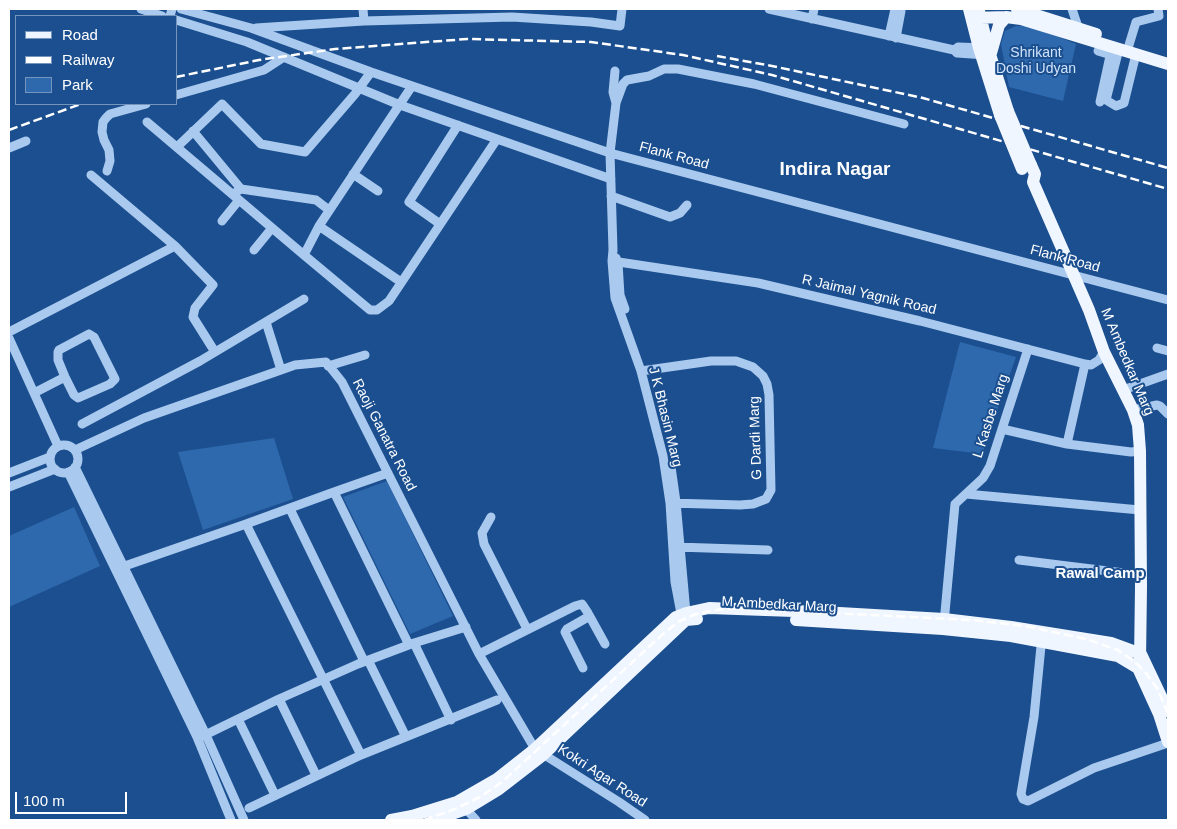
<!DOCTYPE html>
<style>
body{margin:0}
#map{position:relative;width:1177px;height:829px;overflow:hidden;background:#1b4f8f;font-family:Helvetica,sans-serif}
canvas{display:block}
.frame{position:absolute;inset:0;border:10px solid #fff;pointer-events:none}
.legend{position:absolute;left:15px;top:15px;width:162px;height:90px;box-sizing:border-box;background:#1b4f8f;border:1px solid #7695bc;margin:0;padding:6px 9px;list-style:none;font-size:15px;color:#fff}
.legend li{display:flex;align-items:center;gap:10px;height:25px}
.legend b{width:25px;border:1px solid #7695bc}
.scale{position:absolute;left:15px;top:792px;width:112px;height:22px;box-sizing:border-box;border:2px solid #fff;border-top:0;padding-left:6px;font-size:15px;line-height:18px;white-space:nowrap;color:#fff;-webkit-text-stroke:4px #1b4f8f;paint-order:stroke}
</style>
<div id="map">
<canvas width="1177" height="829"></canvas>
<div class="frame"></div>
<ul class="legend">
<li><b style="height:6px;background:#f0f6ff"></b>Road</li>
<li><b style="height:6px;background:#fff"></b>Railway</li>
<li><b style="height:14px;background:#2e69ad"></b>Park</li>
</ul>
<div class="scale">100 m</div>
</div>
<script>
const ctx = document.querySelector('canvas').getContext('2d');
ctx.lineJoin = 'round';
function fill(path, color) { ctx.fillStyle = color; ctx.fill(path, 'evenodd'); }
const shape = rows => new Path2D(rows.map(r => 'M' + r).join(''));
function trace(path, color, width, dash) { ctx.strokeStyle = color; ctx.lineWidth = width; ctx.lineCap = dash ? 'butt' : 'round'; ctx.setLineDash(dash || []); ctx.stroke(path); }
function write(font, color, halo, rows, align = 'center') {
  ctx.font = font + ' Helvetica,sans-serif'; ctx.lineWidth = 4; ctx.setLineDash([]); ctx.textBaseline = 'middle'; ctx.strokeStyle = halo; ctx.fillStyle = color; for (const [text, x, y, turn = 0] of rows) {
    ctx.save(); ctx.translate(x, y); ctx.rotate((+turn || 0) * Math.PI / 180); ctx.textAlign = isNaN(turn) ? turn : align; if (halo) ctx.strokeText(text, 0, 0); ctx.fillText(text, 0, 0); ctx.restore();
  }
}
fill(shape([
 [1016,26,1032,26,1076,44,1063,101,1009,87,1001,44,1005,31],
 [960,342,1016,357,982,454,933,448],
 [274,438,293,499,203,530,178,452],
 [387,481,453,616,410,634,343,497],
 [74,507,100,566,9,607,9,536]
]), '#2e69ad');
trace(shape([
 [141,9,162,16],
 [181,9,251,28,371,72,610,153,1168,300],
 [363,9,364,21],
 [769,9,954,50],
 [1072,9,1078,27,1077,33],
 [170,16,172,9],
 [812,19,814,9],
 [176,20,247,42,400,105,611,179],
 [256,28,364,21,512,17,591,22,620,26,622,9],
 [889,36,895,9],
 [896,38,901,11],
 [1129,45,1136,22,1159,16,1158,9],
 [985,48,958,47,954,50,957,53,986,55],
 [1119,49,1106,100,1116,106,1124,103,1136,54],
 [1098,51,1111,55],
 [615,71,613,92,616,103,610,153,613,250,612,261,615,298,641,371,663,456,670,503,675,582,682,619],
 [176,95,264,70,284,57],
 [1100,102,1112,47],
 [616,103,623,84,627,80,649,76,664,69,678,69,754,84,904,124],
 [147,122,304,255,370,310,377,310,389,301,497,139],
 [193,131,241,189],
 [177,147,222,104,261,144,305,152,355,94,371,72],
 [9,148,26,141],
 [107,171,110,161,109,150,104,140,102,132,103,122,106,118,110,114,146,104],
 [353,174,378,191],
 [91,175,175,246,213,285,195,308,193,317,215,352],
 [233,194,241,189,316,200,329,210],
 [611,196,670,217,680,213,687,205],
 [222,221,239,200],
 [440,224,409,202,458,125],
 [319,226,401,282],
 [254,250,272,228],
 [304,255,319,226,412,86],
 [616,258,618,263,620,295,625,309],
 [612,261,758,283,920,321,1085,364,1091,365,1099,360,1104,352],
 [266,322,281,370],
 [9,332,175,246],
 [89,334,94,337,115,379,110,384,78,398,74,395,65,377,58,360,58,352,59,350,89,334],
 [9,338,58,446],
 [1157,348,1168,351],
 [328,366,365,355],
 [641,371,711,361,736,361,753,367,763,376,767,384,769,395,771,490,766,499,753,504,740,505,670,503],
 [1123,390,1168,374],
 [34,393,65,377],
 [1133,410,1157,405,1160,406,1168,414],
 [82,424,200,361,304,299],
 [1002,429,1067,444,1131,452,1140,451],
 [1067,444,1085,364],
 '50 459a14 14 0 1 1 28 0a14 14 0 1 1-28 0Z',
 [75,450,144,418,281,370,295,365,326,362,342,382,479,654,535,749,619,802,645,820],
 [75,467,206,735,244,820],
 [671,467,676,502,686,613],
 [68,472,197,737,231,820],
 [9,473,50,457],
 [9,487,55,469],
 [334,492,388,473],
 [966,494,1140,510],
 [290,509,364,661],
 [491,517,482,533,484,544,527,629],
 [676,547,768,550],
 [1019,560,1140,575],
 [119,568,246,524],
 [589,615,605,644],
 [944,623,955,504,983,478,990,466,1028,349],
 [1042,636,1034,717,1021,794,1023,799,1028,801,1094,768,1168,743],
 [414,643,451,720],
 [479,654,575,606,582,604,588,613,588,617,567,629,565,632,583,668],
 [368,660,406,737],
 [279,699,316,775],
 [238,719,275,795],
 [201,737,279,699,358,664,414,643,466,627],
 [361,755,246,524,334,492,409,645],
 [249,808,361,755,497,700],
 [466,809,476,820]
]), '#a9c9ee', 9);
trace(shape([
 [969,9,979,48,1000,115],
 [1017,9,1096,34],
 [979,11,988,48,1008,111],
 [972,18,1006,17,1021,19,1168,64],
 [991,53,999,25,1006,17],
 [1031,165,1035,174,1033,182,1089,310,1104,352,1133,410,1138,425,1140,451,1141,587,1140,661],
 [796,620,943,629,1011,636,1118,656,1138,668,1159,714,1168,742],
 [391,820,412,816,457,802,497,779,535,749,676,617,686,613,709,608,822,612,944,619,1011,627,1111,643,1141,654,1168,711],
 [434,820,466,809,499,789,543,755,686,620,697,619]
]), '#f0f6ff', 12);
trace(shape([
 [717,56,772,66,923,98,1168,168],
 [176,77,259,60,335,49,467,39,591,42,683,55,772,75,1168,189],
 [9,130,81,104],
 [424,820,455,809,480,797,502,782,662,635,678,622,693,615,709,611,732,608,972,620,1026,626,1086,639,1118,650,1135,662,1146,673,1157,688,1168,714]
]), '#fff', 2.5, [9, 4]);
trace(shape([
 [1008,111,1031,165],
 [1000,115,1022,169]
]), '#f0f6ff', 12);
write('14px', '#cfe3fa', '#1b4f8f', [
 ["Shrikant",1036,53],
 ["Doshi Udyan",1036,69]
]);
write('14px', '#fff', '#1b4f8f', [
 ["Flank Road",674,156,15],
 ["Flank Road",1065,259,15],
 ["R Jaimal Yagnik Road",869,295,13],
 ["M Ambedkar Marg",1127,362,67],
 ["L Kasbe Marg",991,416,-72],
 ["J K Bhasin Marg",665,417,76],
 ["Raoji Ganatra Road",384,435,63],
 ["G Dardi Marg",756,438,-92],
 ["M Ambedkar Marg",779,605,3],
 ["Kokri Agar Road",602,776,33]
]);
write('bold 15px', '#fff', '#1b4f8f', [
 ["Rawal Camp",1100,574]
]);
write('bold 19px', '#fff', '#1b4f8f', [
 ["Indira Nagar",835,170]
]);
</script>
